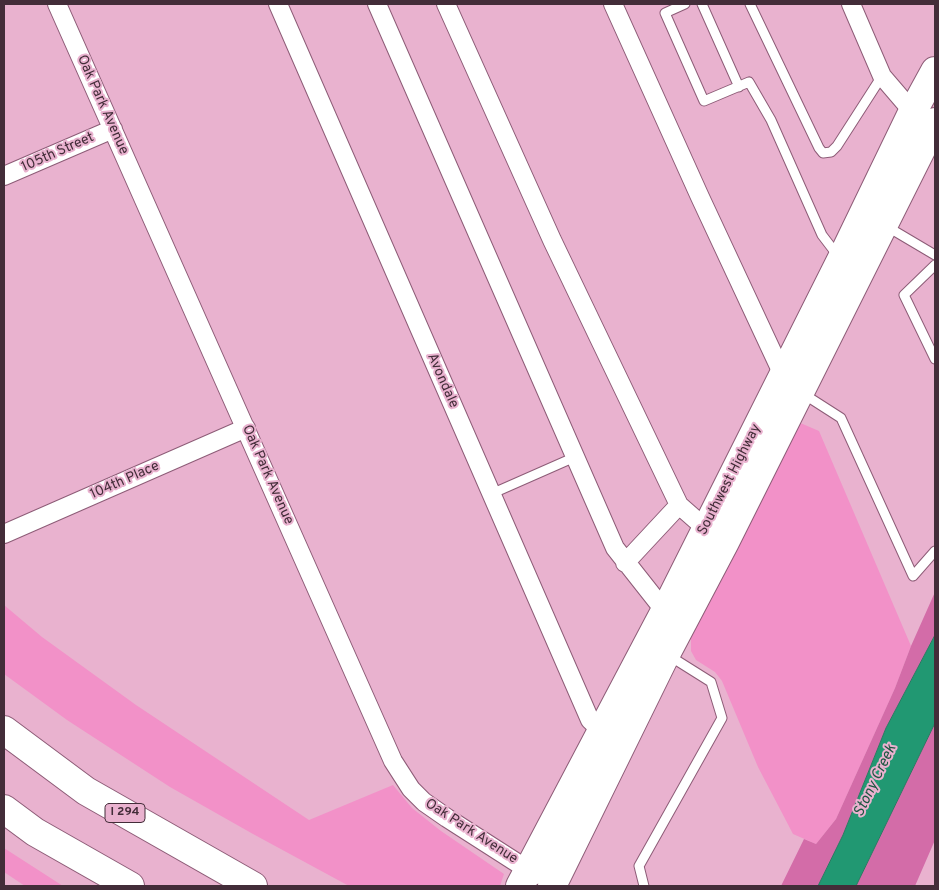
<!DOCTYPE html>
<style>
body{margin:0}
#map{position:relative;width:939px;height:890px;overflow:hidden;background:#e9b2cf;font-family:Overpass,sans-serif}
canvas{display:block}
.frame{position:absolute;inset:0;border:5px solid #432d39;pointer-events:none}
</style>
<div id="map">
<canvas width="939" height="890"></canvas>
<div class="frame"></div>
</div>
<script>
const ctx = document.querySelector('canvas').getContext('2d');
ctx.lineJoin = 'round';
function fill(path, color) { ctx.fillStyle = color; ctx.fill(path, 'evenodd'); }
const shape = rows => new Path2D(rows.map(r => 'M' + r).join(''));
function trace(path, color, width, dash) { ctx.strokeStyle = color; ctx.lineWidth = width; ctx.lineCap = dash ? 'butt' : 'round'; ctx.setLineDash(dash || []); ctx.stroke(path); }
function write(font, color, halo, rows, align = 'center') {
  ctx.font = font + ' Overpass,sans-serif'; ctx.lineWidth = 4; ctx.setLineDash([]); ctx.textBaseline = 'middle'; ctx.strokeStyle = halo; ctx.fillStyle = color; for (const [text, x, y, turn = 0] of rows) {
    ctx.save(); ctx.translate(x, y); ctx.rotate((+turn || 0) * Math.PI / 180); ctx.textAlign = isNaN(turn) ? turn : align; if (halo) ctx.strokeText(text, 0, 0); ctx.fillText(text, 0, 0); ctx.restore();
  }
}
fill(shape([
 [798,422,819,431,911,646,895,688,836,819,816,844,793,834,758,767,722,681,715,672,696,660,691,651,691,638],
 [4,605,42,637,136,705,309,820,393,785,412,808,441,831,504,874,500,886,349,886,253,834,170,787,67,720,4,674],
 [4,848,63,886,25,886,4,872]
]), '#f291c8');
fill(shape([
 [935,592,935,635,886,728,843,835,818,886,781,886,804,839,816,844,836,819,895,688,911,646],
 [935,723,935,840,915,886,856,886]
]), '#d36ca8');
const water = shape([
 [935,635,935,723,856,886,818,886,843,835,886,728,935,635]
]);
fill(water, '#219872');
trace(water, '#2b7861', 1);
const lane = shape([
 [685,4,665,13,704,101,749,82,771,120,822,235,838,256],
 [702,4,739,87],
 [750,4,819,148,823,153,831,152,837,146,882,76],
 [886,226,935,255],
 [935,265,904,295,935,359],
 [802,393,841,418,913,576,935,551],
 [491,494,575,457],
 [644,886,639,866,722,718,711,682,668,655]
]);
const street = shape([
 [57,4,393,761,411,789,424,802,447,818,536,875],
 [278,4,590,720,608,737],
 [377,4,615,548,671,619],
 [446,4,552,240,679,505,712,534],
 [613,4,700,197,783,375,788,379],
 [851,4,882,76,918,118],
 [4,176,113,129],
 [4,534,246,428],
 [625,563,679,505]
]);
const primary = shape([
 [520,886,665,611,841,260,912,113,935,71],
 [552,886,666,654,725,542,935,122]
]);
const highway = shape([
 [4,730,86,791,253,886],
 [4,809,35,832,130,886]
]);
trace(lane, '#8d5c77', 11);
trace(street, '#8d5c77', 20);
trace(primary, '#8d5c77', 30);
trace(highway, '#8d5c77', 30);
trace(lane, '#fff', 9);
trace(street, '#fff', 18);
trace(primary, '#fff', 28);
trace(highway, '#fff', 28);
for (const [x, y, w] of [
 [125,813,40]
]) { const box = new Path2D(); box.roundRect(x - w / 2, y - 9.5, w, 19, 4); ctx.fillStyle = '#e9b2cf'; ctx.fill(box); trace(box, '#432d39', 1); }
write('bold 12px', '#432d39', null, [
 ["I 294",125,813]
]);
write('14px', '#432d39', '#e9b2cf', [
 ["Oak Park Avenue",102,105,66],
 ["105th Street",58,153,-24],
 ["Avondale",442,381,66],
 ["Oak Park Avenue",267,475,66],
 ["Southwest Highway",730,480,-63],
 ["104th Place",125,481,-24],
 ["Oak Park Avenue",471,832,33]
]);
write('italic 15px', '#1c5641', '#e9b2cf', [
 ["Stony Creek",876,781,-64]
]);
</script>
